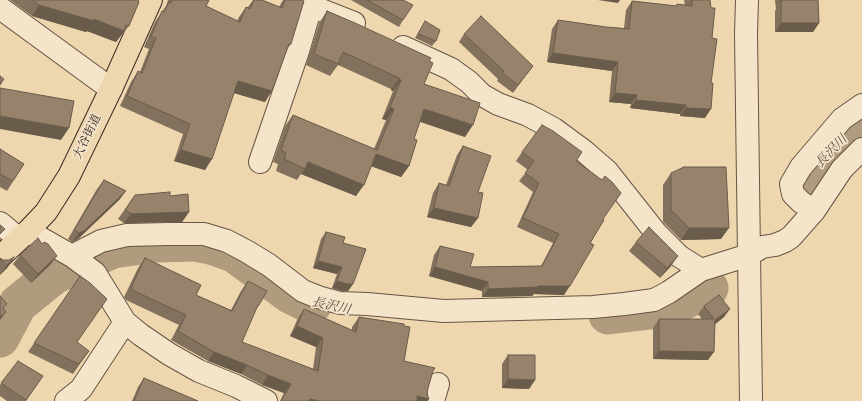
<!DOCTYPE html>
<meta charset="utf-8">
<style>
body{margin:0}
canvas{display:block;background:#eed6ae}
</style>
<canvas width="862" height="401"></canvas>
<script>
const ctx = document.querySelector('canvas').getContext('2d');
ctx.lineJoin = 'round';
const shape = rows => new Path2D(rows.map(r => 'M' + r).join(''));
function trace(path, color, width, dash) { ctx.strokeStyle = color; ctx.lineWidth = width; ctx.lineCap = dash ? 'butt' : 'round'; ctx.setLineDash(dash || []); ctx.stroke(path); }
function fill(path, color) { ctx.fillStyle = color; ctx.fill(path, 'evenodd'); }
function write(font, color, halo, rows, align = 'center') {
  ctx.font = font + ' "IM FELL DW Pica","Noto Serif JP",serif'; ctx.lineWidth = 3.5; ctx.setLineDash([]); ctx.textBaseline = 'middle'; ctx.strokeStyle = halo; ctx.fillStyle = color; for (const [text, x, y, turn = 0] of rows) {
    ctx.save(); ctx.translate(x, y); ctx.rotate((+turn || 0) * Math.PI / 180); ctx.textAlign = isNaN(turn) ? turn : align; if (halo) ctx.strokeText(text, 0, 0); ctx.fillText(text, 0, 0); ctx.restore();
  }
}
trace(shape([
 [804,183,830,151,862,123],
 [608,315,668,308,709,288],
 [0,338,18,304,54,275,113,249,155,243,195,242,214,246,234,253,290,294,312,305]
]), '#b09b7e', 39);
const minor = shape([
 [303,0,311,6,354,23],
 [747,0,746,34,751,401],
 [0,8,111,89],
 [403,47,451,69,469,82,482,95,498,104,528,115,554,129,584,151,607,171,656,233,679,256,701,270],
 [260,162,298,51,311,6],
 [814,211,801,202,793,194,791,184,801,167,842,119,862,105],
 [0,223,19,239],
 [28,231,72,256,95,273,125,322,141,335,169,354,199,371,236,386,266,401],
 [72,256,101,241,127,235,169,234,204,234,227,241,246,251,269,265,303,291,318,297,340,303,367,304,444,311,593,307,624,304,654,300,669,292,701,270,749,255,762,247,775,245,785,241,791,237,814,211,842,169,862,149],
 [66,401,81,389,125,322],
 [433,401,438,384]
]);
const major = shape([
 [0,257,28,231,46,212,69,176,111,89,151,0]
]);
trace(minor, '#665445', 24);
trace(major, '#392922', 24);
trace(minor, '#f4e4ca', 22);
trace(major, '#eed6ae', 22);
fill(shape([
 [10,0,135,0,129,26,116,42,87,31,86,32,32,16],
 [168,0,209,0,206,6,237,21,239,17,246,7,248,7,253,0,262,0,279,7,283,0,301,0,291,44,287,49,265,102,234,93,205,170,174,161,183,134,120,106,131,82,138,71,140,72,149,49,144,47,155,22,166,6],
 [351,0,403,0,403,20,399,27],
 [684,0,710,0,712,38,705,118,680,116,680,114,630,108,631,104,609,102,612,71,547,62,552,29,558,20,606,27,624,28,626,10,632,1,676,6,677,4,685,5],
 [775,0,818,0,819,23,813,32,775,32,775,11,776,9],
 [327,11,429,61,424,84,465,137,420,122,414,139,409,166,401,177,371,166,356,196,301,174,297,180,276,171,278,164,273,162,285,126,293,115,374,149,386,120,382,119,393,91,391,90,391,89,338,65,330,76,306,65,319,23],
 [425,21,436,41,432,46,415,38,422,26],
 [464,34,533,66,513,93,497,81,498,79,459,42],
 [463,146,478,192,478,218,471,227,427,217,433,193,439,183,446,185,457,155],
 [0,149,24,164,7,191,0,187],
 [522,152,576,161,603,219,564,295,534,294,532,296,482,297,482,291,429,276,434,255,440,246,470,267,541,266,553,243,517,227,533,192,519,181,528,170,516,161],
 [671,173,721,239,681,240,663,222,663,185],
 [104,180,126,191,119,200,78,239,72,242,68,239,97,189],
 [135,195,170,196,189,212,182,222,124,223,118,219],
 [326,232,343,243,353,284,348,291,342,291,332,288,337,274,313,268,321,239],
 [636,242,671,266,660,278,629,251],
 [42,244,57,256,50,265,31,283,13,264,20,255],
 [0,258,8,267,0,275],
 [145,258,196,295,231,310,241,291,248,281,259,305,255,311,242,342,313,369,316,347,290,336,298,318,304,309,352,330,352,327,359,317,404,361,433,371,428,388,428,401,280,401,284,393,262,385,241,374,208,361,171,340,179,325,126,300,124,297,138,268],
 [80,276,77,342,89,351,73,374,28,352],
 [704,306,724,317,715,324,708,360,653,359,653,328,659,319,702,319,698,314],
 [508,355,535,380,529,389,502,388,502,364],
 [18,361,43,376,26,401,7,401,0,396,0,385],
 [144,378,198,401,132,401,138,387]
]), '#82715c');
fill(shape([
 [598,0,620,0,618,3],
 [39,5,94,19,124,31,116,42,87,31,86,32,32,16],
 [781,23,819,23,813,32,775,32],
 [553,53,618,62,612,71,547,62],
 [399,79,401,80,393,91,391,90],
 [238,81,272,91,265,102,230,92],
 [615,93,637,95,631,104,609,102],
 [636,100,686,105,680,114,630,108],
 [390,107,394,109,386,120,382,119],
 [686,108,711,109,705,118,680,116],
 [424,109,473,125,465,137,416,120],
 [0,116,69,128,61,140,0,129],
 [181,150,212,159,205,170,174,161],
 [376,154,409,166,401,177,368,165],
 [308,162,364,185,356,196,301,174,305,169],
 [126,191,119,200,78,239,72,242,79,233],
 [434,208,478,218,471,227,427,217],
 [189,212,182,222,124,223,131,214],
 [689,228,729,228,721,239,681,240],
 [57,256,50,265,31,283,38,274],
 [678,256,671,266,660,278,667,268],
 [14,257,8,267,0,275,7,265],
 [318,261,342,267,337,274,313,268],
 [435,267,488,282,482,291,429,276],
 [337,281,353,284,348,291,342,291,332,288],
 [538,286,570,286,564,295,534,294,532,296,482,297,488,289],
 [730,309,724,317,709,329,715,320],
 [6,312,0,320,0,317],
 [297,326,323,338,316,347,290,336],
 [659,351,714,352,708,360,653,359],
 [214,352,247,365,241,374,208,361],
 [268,375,291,384,284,393,262,385],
 [508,379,535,380,529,389,502,388],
 [417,396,429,399,428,401,414,401],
 [310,399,319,401,309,401]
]), '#6a5c4b');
const building = shape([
 [33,0,135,0,139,2,129,26,126,25,124,31,94,19,94,21,39,5,33,0],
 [172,0,209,0,206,6,240,22,246,7,250,9,254,0,262,0,282,8,285,0,301,0,304,1,291,44,289,44,272,91,238,81,212,159,181,150,190,124,127,96,138,71,142,73,156,38,151,36,162,11,164,12,169,2,171,3,172,0],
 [367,0,403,0,413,5,403,20,367,0],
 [692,0,710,0,711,8,715,8,712,38,717,39,711,83,713,83,711,109,686,108,686,105,636,100,637,95,615,93,618,62,553,53,558,20,606,27,629,29,632,1,677,6,677,4,692,6,692,0],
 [782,0,818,0,819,23,781,23,781,1,782,1,782,0],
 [327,11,355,23,431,58,429,61,433,63,424,84,480,103,473,125,424,109,414,139,417,140,409,166,376,154,364,185,308,162,305,169,284,159,286,153,281,150,293,115,377,150,394,109,390,107,401,80,399,79,399,78,343,52,338,64,314,54,327,11],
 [481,16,533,66,518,85,502,73,504,71,464,34,481,16],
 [425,21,440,30,436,41,418,34,425,21],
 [0,76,4,79,0,85,0,76],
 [0,88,74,101,69,128,0,116,0,88],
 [542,125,553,131,582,152,576,161,602,180,605,176,612,182,621,193,603,219,604,220,590,243,594,245,570,286,538,286,538,287,488,289,488,282,435,267,440,246,474,254,470,267,542,266,559,234,523,218,539,183,525,173,534,161,522,152,542,125],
 [463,146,491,156,478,192,483,193,478,218,434,208,439,183,449,186,463,146],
 [0,149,24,164,13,181,0,174,0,149],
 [684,167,726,167,729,228,689,228,671,210,671,173,684,167],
 [104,180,126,191,85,230,79,233,74,230,104,180],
 [170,192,170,196,188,194,189,212,131,214,125,210,135,195,170,192],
 [0,225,5,229,0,234,0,225],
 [649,227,678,256,667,268,636,242,649,227],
 [326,232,345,237,343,243,366,249,353,284,347,284,337,281,342,267,318,261,326,232],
 [38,238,42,244,44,242,48,244,57,256,38,274,20,255,38,238],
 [14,257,7,265,0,259,0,258,3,260,9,260,14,257],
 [145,258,201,285,196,295,232,311,248,281,267,291,259,305,258,305,242,342,318,371,323,338,297,326,304,309,356,332,359,317,404,324,404,326,410,327,404,361,435,368,433,371,428,388,427,394,429,399,417,396,417,401,319,401,310,399,309,401,281,401,291,384,268,375,247,365,214,352,178,331,186,315,132,290,131,288,145,258],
 [80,276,90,283,107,299,77,342,89,351,79,364,34,343,80,276],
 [719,295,730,309,715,320,714,352,659,351,659,319,714,319,704,306,719,295],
 [0,296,7,304,3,308,6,312,0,317,0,296],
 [508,355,535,355,535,380,508,379,508,355],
 [18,361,43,376,26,400,1,383,18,361],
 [144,378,198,401,134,401,144,378]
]);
fill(building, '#97836b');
trace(building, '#6a5c4b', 1);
write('12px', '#392922', '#f4e4ca', [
 ["大谷街道",88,137,-64]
]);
write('italic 13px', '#5d4b3e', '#f4e4ca', [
 ["長沢川",832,152,-46],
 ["長沢川",331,307,12]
]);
</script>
